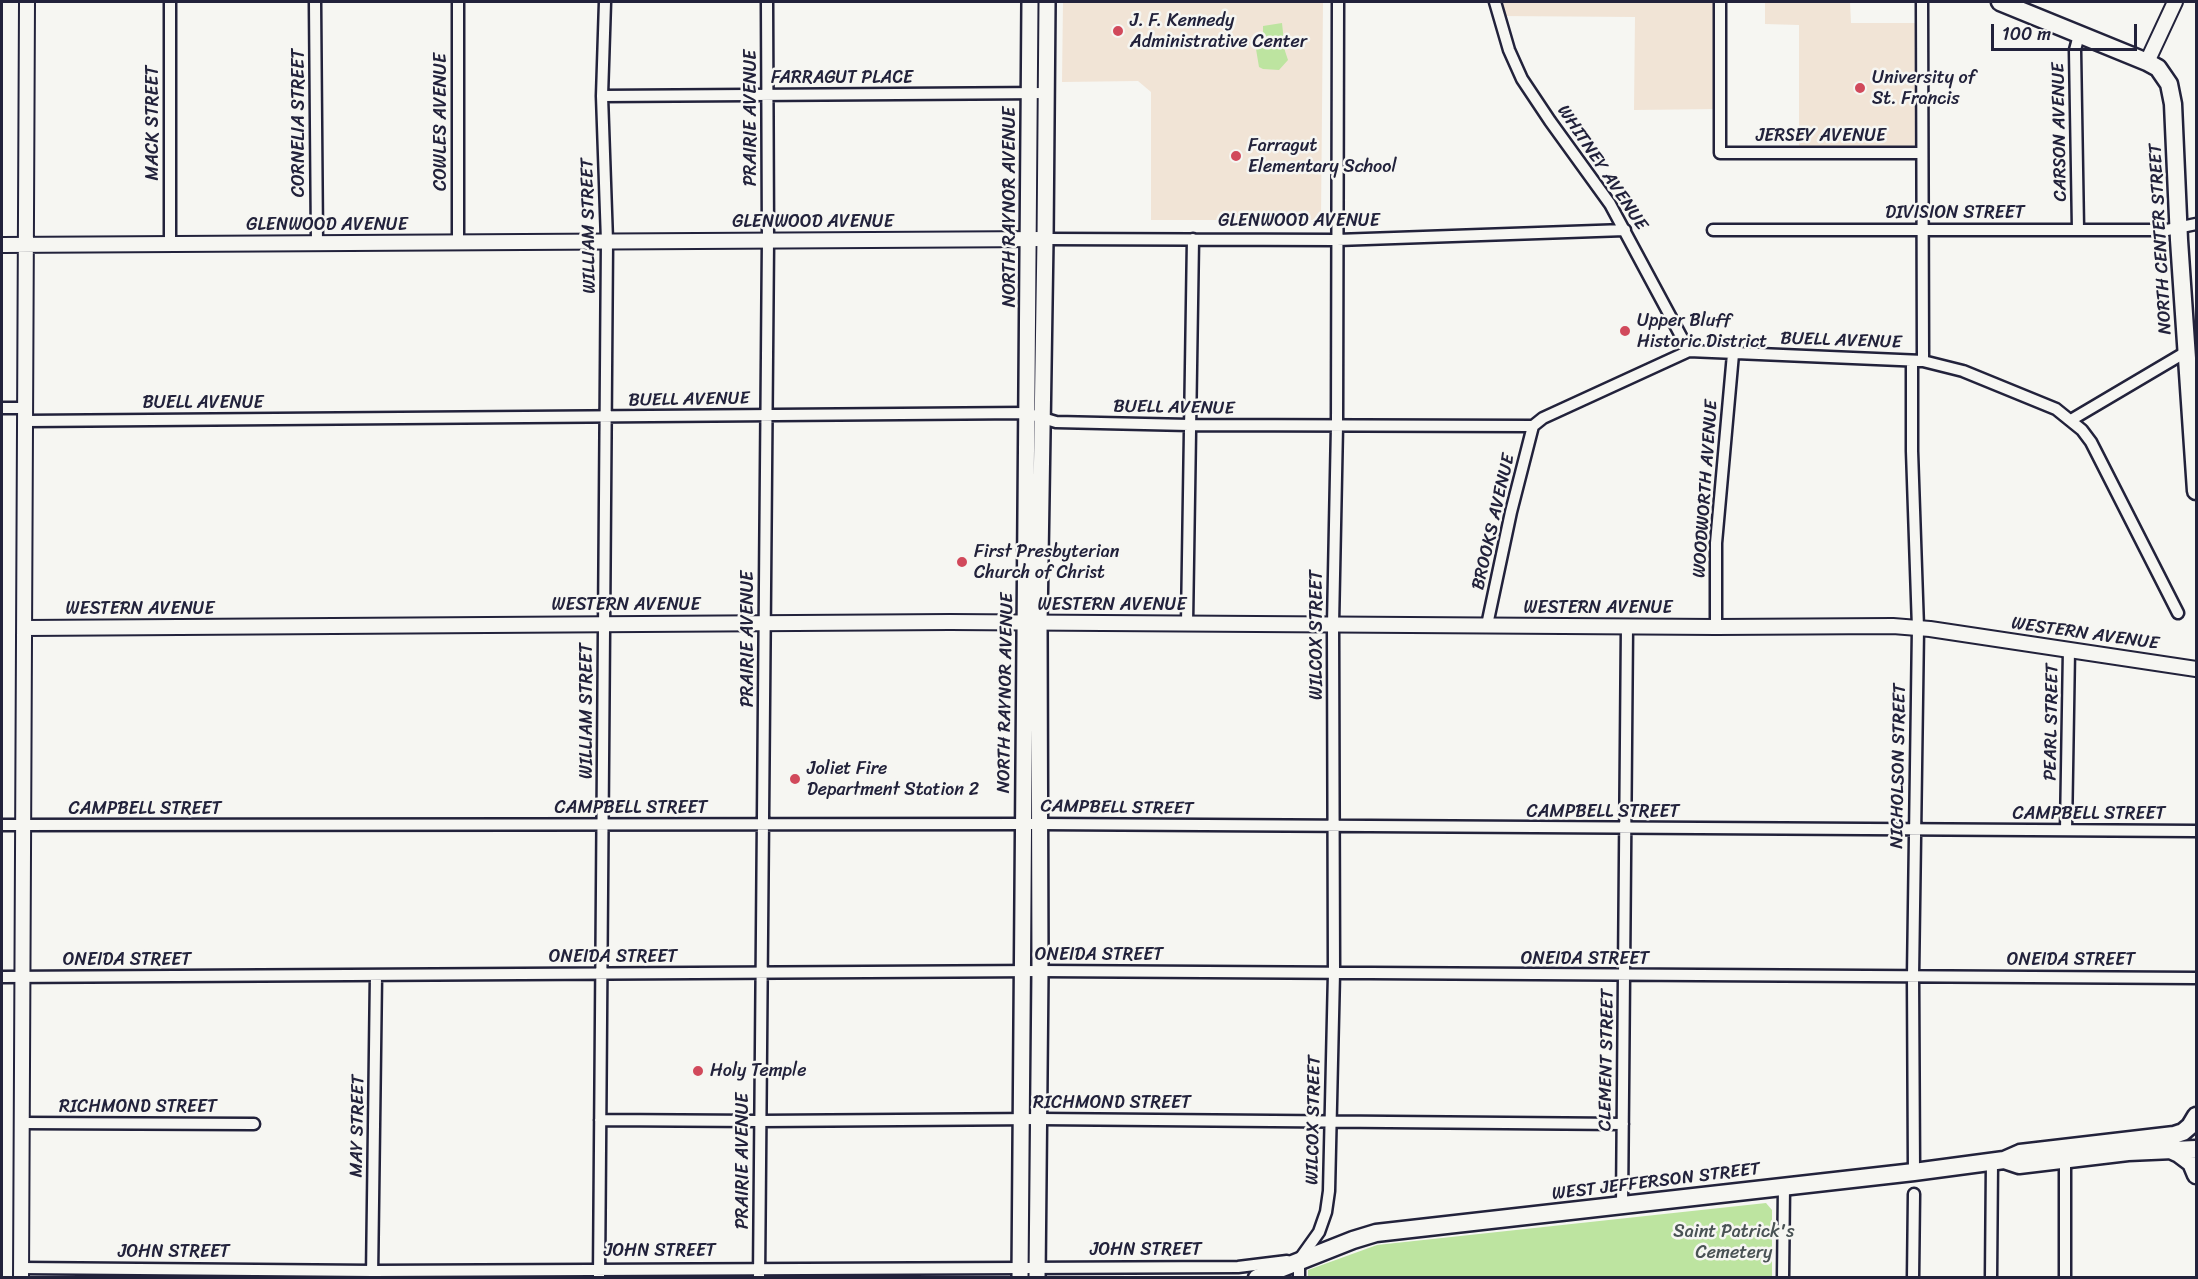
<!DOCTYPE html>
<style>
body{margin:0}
#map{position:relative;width:2198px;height:1279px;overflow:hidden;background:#f6f6f2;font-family:Sriracha,sans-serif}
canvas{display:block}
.frame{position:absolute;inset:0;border:3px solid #22223b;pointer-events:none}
.scale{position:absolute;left:1991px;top:24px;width:146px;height:27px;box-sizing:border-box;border:3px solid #22223b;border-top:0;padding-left:8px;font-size:18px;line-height:21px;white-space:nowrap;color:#22223b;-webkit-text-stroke:4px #f6f6f2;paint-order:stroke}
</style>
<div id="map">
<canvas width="2198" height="1279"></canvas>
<div class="frame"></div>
<div class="scale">100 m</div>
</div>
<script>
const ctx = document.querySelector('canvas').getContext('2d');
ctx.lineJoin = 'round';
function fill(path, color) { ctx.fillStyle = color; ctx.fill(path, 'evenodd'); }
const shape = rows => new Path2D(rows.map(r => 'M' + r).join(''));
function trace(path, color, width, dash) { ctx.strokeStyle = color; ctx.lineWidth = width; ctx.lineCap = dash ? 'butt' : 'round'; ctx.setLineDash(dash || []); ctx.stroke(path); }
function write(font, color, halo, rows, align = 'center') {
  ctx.font = font + ' Sriracha,sans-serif'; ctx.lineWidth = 5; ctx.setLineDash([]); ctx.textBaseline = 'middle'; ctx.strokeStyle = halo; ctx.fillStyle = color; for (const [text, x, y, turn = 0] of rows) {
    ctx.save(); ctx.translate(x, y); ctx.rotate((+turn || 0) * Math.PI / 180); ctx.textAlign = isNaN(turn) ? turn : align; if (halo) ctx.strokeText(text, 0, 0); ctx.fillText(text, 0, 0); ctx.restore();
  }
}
fill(shape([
 [1063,2,1323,2,1321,220,1151,220,1151,92,1138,81,1062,82],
 [1497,2,1718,2,1718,109,1634,110,1635,17,1500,16],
 [1765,2,1850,2,1851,23,1921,23,1922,151,1799,150,1799,25,1765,24]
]), '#f1e4d6');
fill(shape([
 [1282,23,1285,51,1288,60,1279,70,1263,69,1259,67,1256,49,1263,42,1263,26],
 [1766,1203,1772,1210,1772,1277,1308,1277,1308,1270,1377,1245]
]), '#bde4a0');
const minor = shape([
 [170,2,170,244],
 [315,2,317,243],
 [458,2,458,243],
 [1495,2,1509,50,1522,79,1550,121,1610,204,1689,351],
 [1720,2,1720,153,1922,153],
 [1922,2,1923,361],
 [602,96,1046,93],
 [2078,229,2075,50,2079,35],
 [1713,230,2167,230,2196,224],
 [1045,239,1337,240,1625,230],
 [1912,361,1912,451,1918,628,1913,976,1914,1172],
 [2,408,26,408],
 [2071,420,2186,352],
 [26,421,1026,413,1056,422,1189,425,1533,426,1543,418,1689,351,1923,361,1963,371,2056,409,2082,430,2091,442,2178,613],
 [1187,623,1193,239],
 [1487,625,1511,512,1533,426],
 [1716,627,1716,543,1733,354],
 [2,825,1039,824,2196,831],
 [2066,830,2069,650],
 [2,977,1040,971,2196,978],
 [600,1120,760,1121,1039,1119,1623,1124],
 [22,1123,254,1124],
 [1622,1206,1627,626],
 [1299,1260,1319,1232,1326,1212,1329,1191,1334,973,1333,624,1337,426,1338,2],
 [21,1268,373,1271,1238,1267,1287,1261],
 [372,1277,376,975],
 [599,1278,607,241,602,96,605,2],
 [759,1278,768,240,767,2],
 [1299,1278,1299,1260],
 [1783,1278,1784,1186],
 [1913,1278,1914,1194],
 [1991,1278,1992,1162],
 [2065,1278,2065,1155]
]);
const tertiary = shape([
 [2147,62,2175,2],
 [2,245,1045,239],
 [25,628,950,622,1716,627,1893,626,1930,629,2196,669],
 [21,1278,27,2]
]);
const secondary = shape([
 [1020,1278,1030,2],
 [1037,1278,1040,971,1039,623,1045,239,1047,2]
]);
const primary = shape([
 [2000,2,2147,62,2158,68,2169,84,2173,104,2179,240,2196,491],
 [2170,1150,2179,1154,2191,1163,2196,1175],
 [2004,1160,2020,1153,2174,1135,2183,1132,2190,1126,2196,1116],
 [1257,1278,1353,1240,1376,1233,1914,1172,2004,1160,2019,1165,2128,1152,2196,1149]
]);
trace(minor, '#22223b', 15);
trace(tertiary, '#22223b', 18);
trace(secondary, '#22223b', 20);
trace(primary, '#22223b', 21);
trace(minor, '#f6f6f2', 10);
trace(tertiary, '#f6f6f2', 14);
trace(secondary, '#f6f6f2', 15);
trace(primary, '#f6f6f2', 16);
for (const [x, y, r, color] of [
 [1118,31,6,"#d1495b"],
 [1860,88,6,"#d1495b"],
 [1236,156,6,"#d1495b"],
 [1625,331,6,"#d1495b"],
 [962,562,6,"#d1495b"],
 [795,779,6,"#d1495b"],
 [698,1071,6,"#d1495b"]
]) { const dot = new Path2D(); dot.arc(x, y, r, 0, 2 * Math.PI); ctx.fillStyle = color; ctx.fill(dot); trace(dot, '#f6f6f2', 2); }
write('18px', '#22223b', '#f6f6f2', [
 ["J. F. Kennedy",1130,21],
 ["Administrative Center",1130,42],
 ["University of",1872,78],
 ["St. Francis",1872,99],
 ["Farragut",1248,146],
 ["Elementary School",1248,167],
 ["Upper Bluff",1637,321],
 ["Historic District",1637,342],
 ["First Presbyterian",974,552],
 ["Church of Christ",974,573],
 ["Joliet Fire",807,769],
 ["Department Station 2",807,790],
 ["Holy Temple",710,1071]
], 'left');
write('18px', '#22223b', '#f6f6f2', [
 ["FARRAGUT PLACE",842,78],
 ["PRAIRIE AVENUE",751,118,-90],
 ["COWLES AVENUE",441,122,-90],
 ["MACK STREET",153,123,-90],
 ["CORNELIA STREET",299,123,-90],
 ["CARSON AVENUE",2060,132,-91],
 ["JERSEY AVENUE",1821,136],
 ["WHITNEY AVENUE",1602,168,56],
 ["NORTH RAYNOR AVENUE",1010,207,-90],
 ["DIVISION STREET",1955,213],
 ["GLENWOOD AVENUE",1299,221],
 ["GLENWOOD AVENUE",813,222],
 ["GLENWOOD AVENUE",327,225],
 ["WILLIAM STREET",589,226,-91],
 ["NORTH CENTER STREET",2161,239,-93],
 ["BUELL AVENUE",1841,341,2],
 ["BUELL AVENUE",689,400,-1],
 ["BUELL AVENUE",203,403],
 ["BUELL AVENUE",1174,408,1],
 ["WOODWORTH AVENUE",1706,489,-86],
 ["BROOKS AVENUE",1494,522,-77],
 ["WESTERN AVENUE",626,605],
 ["WESTERN AVENUE",1112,605],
 ["WESTERN AVENUE",1598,608],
 ["WESTERN AVENUE",140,609],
 ["WESTERN AVENUE",2085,634,8],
 ["WILCOX STREET",1317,635,-90],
 ["PRAIRIE AVENUE",748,639,-90],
 ["NORTH RAYNOR AVENUE",1006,693,-89],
 ["WILLIAM STREET",587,711,-90],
 ["PEARL STREET",2052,722,-89],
 ["NICHOLSON STREET",1899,766,-89],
 ["CAMPBELL STREET",631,808],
 ["CAMPBELL STREET",1117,808,1],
 ["CAMPBELL STREET",145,809],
 ["CAMPBELL STREET",1603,812],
 ["CAMPBELL STREET",2089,814],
 ["ONEIDA STREET",1099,955],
 ["ONEIDA STREET",613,957],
 ["ONEIDA STREET",1585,959],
 ["ONEIDA STREET",127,960],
 ["ONEIDA STREET",2071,960],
 ["CLEMENT STREET",1607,1060,-89],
 ["RICHMOND STREET",1112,1103],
 ["RICHMOND STREET",138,1107],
 ["WILCOX STREET",1314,1120,-89],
 ["MAY STREET",358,1126,-89],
 ["PRAIRIE AVENUE",743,1161,-90],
 ["WEST JEFFERSON STREET",1656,1182,-7],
 ["JOHN STREET",1146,1250],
 ["JOHN STREET",660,1251],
 ["JOHN STREET",174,1252]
]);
write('18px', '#495254', '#f6f6f2', [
 ["Saint Patrick's",1734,1232],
 ["Cemetery",1734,1253]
]);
</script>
